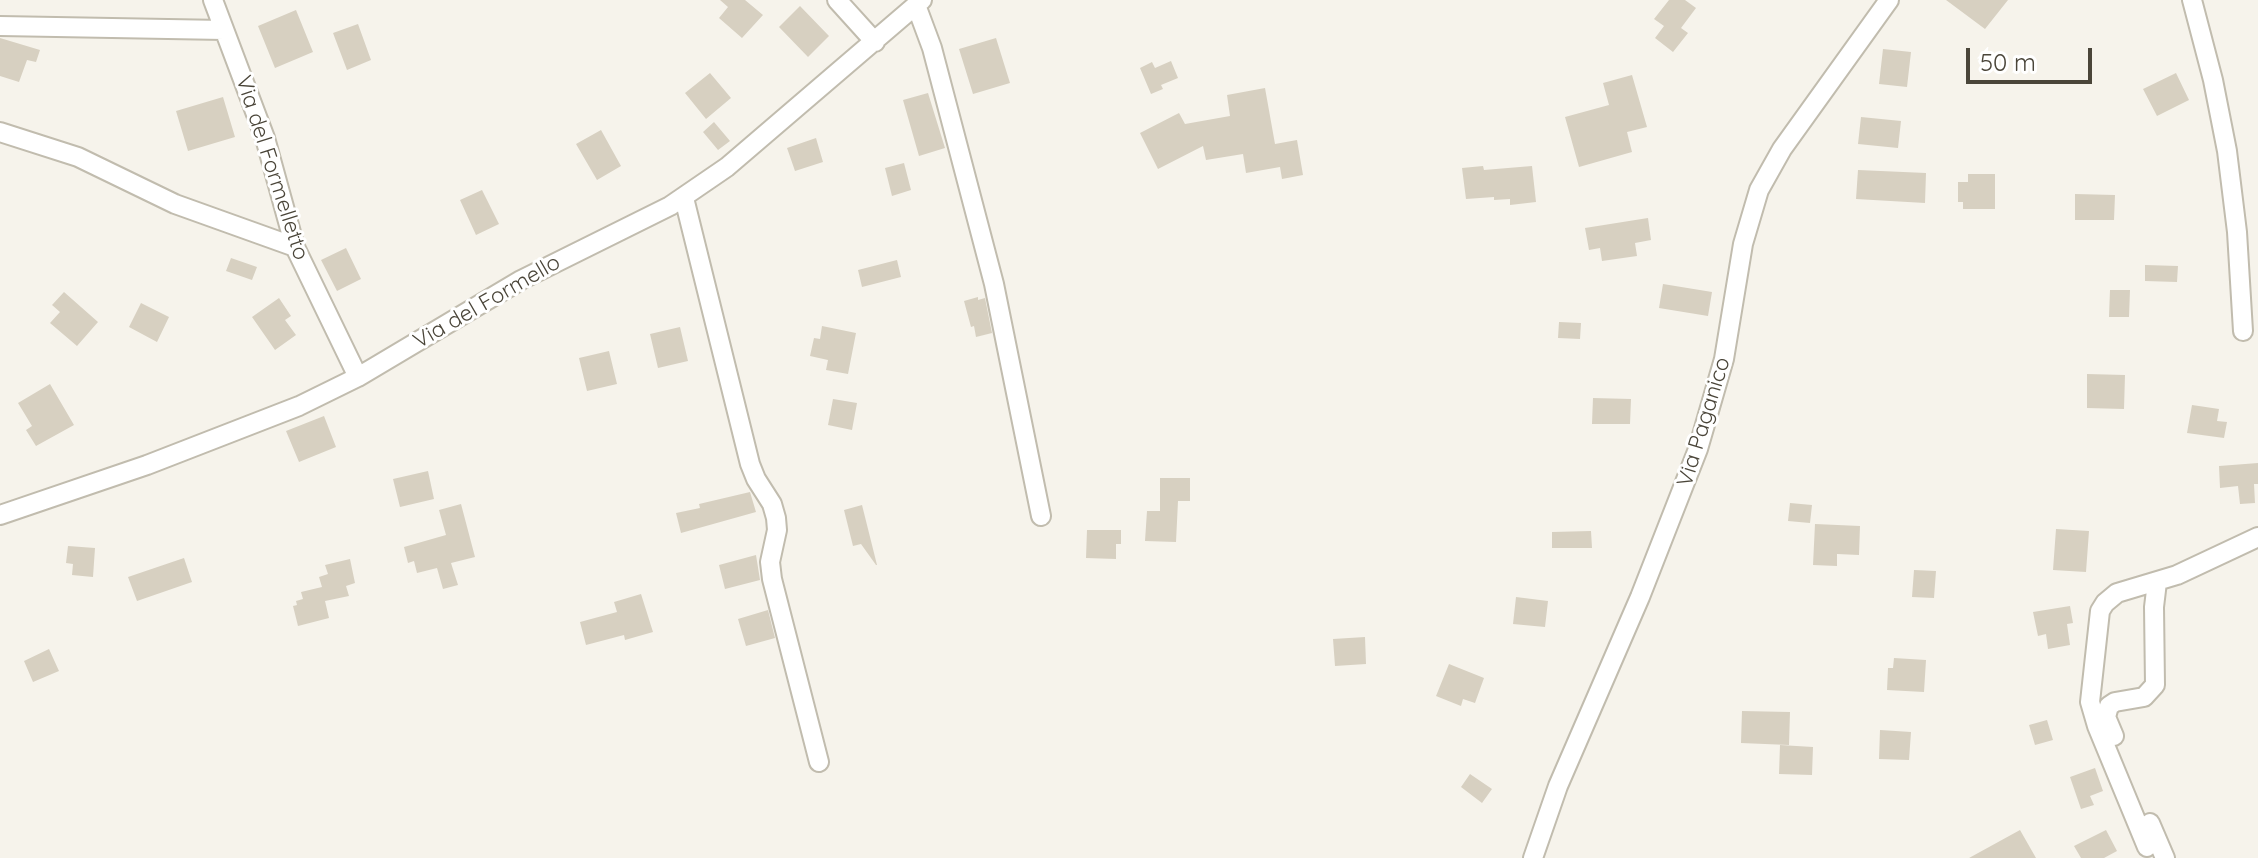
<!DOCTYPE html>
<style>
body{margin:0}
#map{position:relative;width:2258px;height:858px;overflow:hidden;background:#f6f3eb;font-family:Quicksand,sans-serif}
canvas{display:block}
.scale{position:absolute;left:1966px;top:48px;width:126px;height:36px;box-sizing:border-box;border:4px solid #4a4539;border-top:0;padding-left:10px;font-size:24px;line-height:28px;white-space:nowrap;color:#4a4539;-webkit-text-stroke:6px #fff;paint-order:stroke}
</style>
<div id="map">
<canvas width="2258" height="858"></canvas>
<div class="scale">50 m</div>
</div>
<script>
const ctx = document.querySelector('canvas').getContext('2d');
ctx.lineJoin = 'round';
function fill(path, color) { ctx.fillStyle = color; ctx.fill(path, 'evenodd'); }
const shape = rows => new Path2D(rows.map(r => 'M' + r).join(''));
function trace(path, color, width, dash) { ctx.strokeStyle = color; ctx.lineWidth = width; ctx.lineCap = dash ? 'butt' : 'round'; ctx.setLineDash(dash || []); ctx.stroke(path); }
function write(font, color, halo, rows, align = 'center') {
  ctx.font = font + ' Quicksand,sans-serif'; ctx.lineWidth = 6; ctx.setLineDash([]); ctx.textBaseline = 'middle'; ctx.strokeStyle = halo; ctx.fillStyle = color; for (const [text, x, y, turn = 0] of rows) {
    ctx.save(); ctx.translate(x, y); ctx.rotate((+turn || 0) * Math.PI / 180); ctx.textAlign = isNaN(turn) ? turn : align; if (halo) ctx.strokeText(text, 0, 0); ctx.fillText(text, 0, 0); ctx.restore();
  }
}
fill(shape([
 [720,0,745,0,763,15,742,38,719,18,728,7],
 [1669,0,1685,0,1696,8,1681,28,1688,33,1673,52,1655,38,1664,26,1654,19],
 [1946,0,2008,0,1985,29],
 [800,6,829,36,808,57,779,27],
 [296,10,313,52,275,68,258,26],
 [358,24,371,60,347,70,333,33],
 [0,38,40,50,36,62,27,60,19,82,0,76],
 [996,38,1010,83,973,94,959,49],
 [1883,49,1911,52,1907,87,1879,84],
 [1171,61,1178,78,1161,85,1163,89,1151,94,1140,68,1152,62,1155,68],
 [710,73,731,98,706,119,685,93],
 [2176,73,2189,100,2157,116,2143,89],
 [1632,75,1647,127,1627,132,1632,152,1579,167,1565,117,1609,105,1603,83],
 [1265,88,1275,144,1297,140,1303,175,1282,179,1280,167,1246,173,1243,154,1206,160,1203,146,1158,169,1140,133,1179,113,1185,124,1230,116,1227,95],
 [928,93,945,148,919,156,903,100],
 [223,97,235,137,188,151,176,111],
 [1861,117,1901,121,1898,148,1858,144],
 [714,122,730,141,718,150,703,132],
 [601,130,621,166,597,180,576,144],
 [816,138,823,162,795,171,787,148],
 [904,163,911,190,892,196,885,168],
 [1483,166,1484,170,1532,166,1536,202,1510,205,1510,199,1494,200,1494,197,1466,199,1462,168],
 [1858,170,1926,173,1925,203,1856,199],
 [1968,174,1995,174,1995,209,1963,209,1963,202,1958,202,1958,182,1968,182],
 [482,190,499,224,476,235,460,200],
 [2075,194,2115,195,2114,220,2075,220],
 [1648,218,1651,240,1635,243,1637,256,1602,261,1600,248,1589,250,1585,228],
 [346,248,361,279,337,291,321,260],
 [231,258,257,267,252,280,226,271],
 [897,260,901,277,862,287,858,270],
 [2145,265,2178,266,2177,282,2145,281],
 [1663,284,1712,292,1708,316,1659,308],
 [2110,290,2130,290,2129,317,2109,317],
 [64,292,98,322,77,346,50,323,60,312,52,305],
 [978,297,978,300,985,298,992,333,976,337,974,326,971,327,964,301],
 [279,298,291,316,285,320,296,335,275,350,252,317],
 [141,303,169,317,157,342,129,327],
 [1559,322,1581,323,1580,339,1558,338],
 [822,326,856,333,848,374,826,370,828,360,810,356,814,338,820,339],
 [680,327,688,361,658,368,650,334],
 [609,351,617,384,587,391,579,358],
 [2087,374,2125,375,2124,409,2087,408],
 [50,384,74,425,36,446,26,430,32,426,18,403],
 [1593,398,1631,399,1630,424,1592,424],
 [833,399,857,403,852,430,828,425],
 [2192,405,2219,409,2217,421,2227,422,2224,438,2187,433],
 [324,416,336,447,299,462,286,431],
 [2258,463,2258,484,2254,484,2255,503,2240,504,2238,486,2220,488,2219,466],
 [428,471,434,499,400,507,393,479],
 [1160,478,1190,478,1190,501,1178,501,1176,542,1145,541,1147,511,1160,511],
 [750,492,756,512,681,533,676,513,700,508,699,504],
 [1790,503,1812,505,1810,523,1788,521],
 [461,504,475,557,451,563,458,585,443,589,437,568,417,573,414,561,408,563,404,547,446,535,439,510],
 [862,505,877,565,876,565,861,544,853,546,844,510],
 [1815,524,1860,526,1859,555,1837,554,1837,566,1813,565],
 [2056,529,2089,531,2086,572,2053,570],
 [1087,530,1121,530,1121,544,1116,544,1116,559,1086,558],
 [1591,531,1592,548,1552,548,1552,532],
 [68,546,95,548,93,577,72,575,73,564,66,563],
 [756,555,760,580,725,589,719,565],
 [184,558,192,582,137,601,128,577],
 [350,559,355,583,346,586,349,596,325,601,329,618,298,626,293,606,297,605,296,601,303,599,301,592,322,587,319,577,328,574,325,565],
 [1914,570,1936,571,1934,598,1912,597],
 [641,594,653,632,625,640,624,635,586,645,580,622,617,612,614,602],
 [1516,597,1548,601,1545,627,1513,624],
 [2070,606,2073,623,2067,624,2070,645,2048,649,2046,634,2038,636,2033,612],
 [768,610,775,638,746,646,738,619],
 [1365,637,1366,664,1335,666,1333,639],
 [49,649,59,671,33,682,24,661],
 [1894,658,1926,660,1924,692,1887,690,1888,668,1893,668],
 [1449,664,1484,678,1475,703,1463,699,1461,706,1436,696],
 [1742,711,1790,712,1789,745,1741,743],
 [2047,720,2053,740,2035,745,2029,725],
 [1880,730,1911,732,1909,760,1879,759],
 [1780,745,1813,747,1812,775,1779,774],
 [2095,768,2103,791,2090,796,2094,805,2081,809,2070,777],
 [1470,774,1492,789,1482,803,1461,787],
 [2020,830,2036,858,1969,858],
 [2106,830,2117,851,2104,858,2081,858,2074,846]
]), '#d7d0c1');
const minor = shape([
 [213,0,265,138,295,247,358,377],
 [837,0,875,42],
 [2192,0,2213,80,2227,151,2237,232,2243,331],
 [916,5,932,48,994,284,1041,516],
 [0,26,224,30],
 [0,132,78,157,175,204,295,247],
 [684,198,750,464,756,479,772,504,776,518,777,530,770,562,772,579,819,762],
 [0,515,147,465,299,406,358,377,521,280,670,206,727,167,922,0],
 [2114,736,2106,717,2109,706,2115,702,2144,697,2155,685,2154,607,2157,582],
 [2150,823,2165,858],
 [2147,847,2097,726,2090,702,2100,611,2105,603,2117,593,2177,575,2258,537],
 [1533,858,1558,786,1640,597,1698,449,1724,359,1743,244,1759,190,1782,149,1889,0]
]);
trace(minor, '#c1bcae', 22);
trace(minor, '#fff', 18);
write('22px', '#4a4539', '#fff', [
 ["Via del Formelletto",272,168,72],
 ["Via del Formello",487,302,-30],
 ["Via Paganico",1704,422,-73]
]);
</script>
